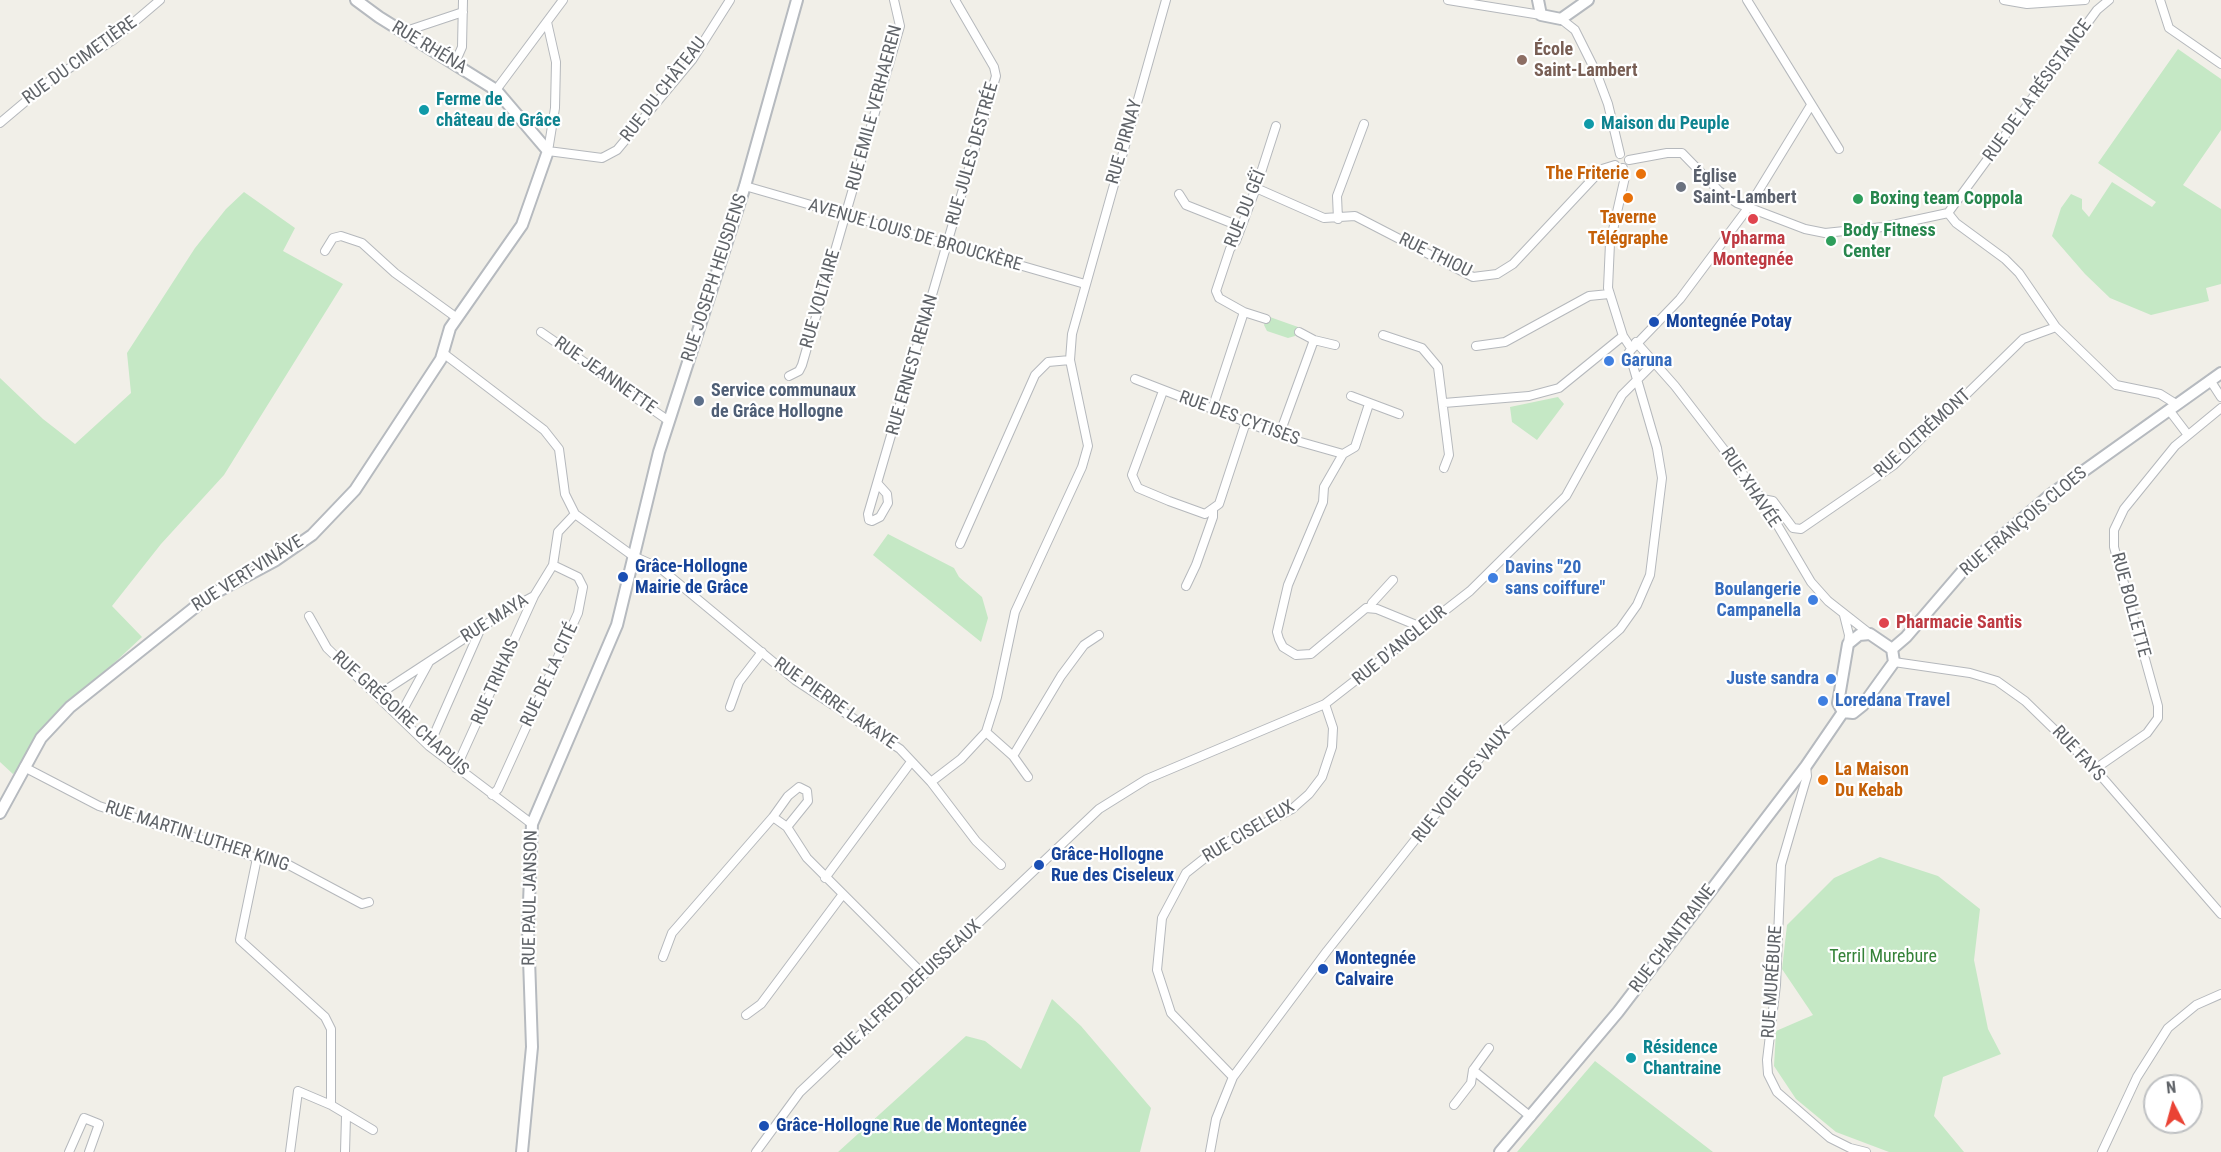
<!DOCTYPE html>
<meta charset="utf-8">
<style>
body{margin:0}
#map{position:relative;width:2221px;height:1152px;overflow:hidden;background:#f1efe8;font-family:"Roboto Condensed",sans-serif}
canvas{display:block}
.north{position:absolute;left:2143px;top:1074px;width:60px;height:60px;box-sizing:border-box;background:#fff;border:2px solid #bfc1c3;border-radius:50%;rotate:354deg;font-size:16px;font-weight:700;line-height:24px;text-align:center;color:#5f6368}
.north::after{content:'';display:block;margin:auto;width:21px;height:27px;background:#ea4335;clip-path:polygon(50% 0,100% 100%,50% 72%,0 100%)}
</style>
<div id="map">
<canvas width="2221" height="1152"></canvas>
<div class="north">N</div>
</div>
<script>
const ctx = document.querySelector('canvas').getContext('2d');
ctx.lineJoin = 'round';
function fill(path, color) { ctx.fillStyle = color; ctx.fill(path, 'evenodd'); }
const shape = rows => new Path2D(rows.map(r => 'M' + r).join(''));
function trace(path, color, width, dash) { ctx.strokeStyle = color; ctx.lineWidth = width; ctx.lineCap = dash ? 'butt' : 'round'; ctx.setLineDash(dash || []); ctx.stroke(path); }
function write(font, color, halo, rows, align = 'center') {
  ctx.font = font + ' "Roboto Condensed",sans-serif'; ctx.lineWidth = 4.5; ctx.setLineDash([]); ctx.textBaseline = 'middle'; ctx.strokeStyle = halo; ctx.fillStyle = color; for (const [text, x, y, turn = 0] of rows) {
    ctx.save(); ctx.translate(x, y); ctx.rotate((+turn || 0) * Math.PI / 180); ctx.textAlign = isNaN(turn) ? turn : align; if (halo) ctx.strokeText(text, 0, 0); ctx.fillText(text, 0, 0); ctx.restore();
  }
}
fill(shape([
 [2178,49,2221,79,2221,130,2183,185,2221,209,2221,284,2206,288,2209,301,2151,315,2110,298,2085,274,2052,236,2061,208,2071,194,2082,199,2082,209,2089,217,2112,182,2152,207,2156,202,2098,163],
 [244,192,295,228,283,251,343,284,224,475,161,544,112,606,142,637,68,706,22,767,13,774,0,762,0,378,43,419,75,444,131,393,127,353,195,248,226,209],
 [1267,316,1298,327,1295,336,1288,338,1267,331,1264,325],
 [1558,397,1564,404,1537,440,1512,422,1510,407],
 [888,534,954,568,959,577,982,597,988,618,981,642,873,555],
 [1880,857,1938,876,1980,909,1974,960,1988,1029,2001,1054,1943,1077,1934,1116,1964,1152,1889,1152,1836,1132,1796,1099,1774,1066,1776,1031,1813,1015,1782,969,1787,925,1834,878],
 [1052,999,1081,1026,1151,1108,1140,1152,838,1152,966,1036,985,1041,1021,1069],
 [1595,1061,1713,1152,1517,1152]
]), '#c5e8c5');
const street = shape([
 [1448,0,1541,15],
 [1747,0,1839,149],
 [2004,0,2027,4,2085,0],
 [2160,0,2169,28,2221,64],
 [1561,19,1575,30,1596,72,1608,104,1620,154],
 [547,22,556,62,555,108,548,151,602,158,617,150,692,60,730,0],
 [403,32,463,12],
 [455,63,462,47,463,0],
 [496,90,563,0],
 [0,123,51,80,113,40,160,0],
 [1629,160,1667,153,1682,153,1719,191,1737,203,1805,229,1825,233,1883,227,1948,213],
 [1623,168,1625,177,1610,243,1608,288,1623,336,1631,348],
 [745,186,1085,284],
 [1256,188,1324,218,1355,216,1473,277,1497,274,1513,264,1602,169,1615,165],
 [1179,194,1186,205,1239,226],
 [1948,213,1956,223,2005,259,2019,273,2056,327,2116,385,2160,394,2176,404],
 [1948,213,2097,10,2109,0],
 [1338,219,1337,196,1364,124],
 [325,251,333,238,341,236,362,243,395,273,457,318],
 [1266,319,1244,312,1219,298,1216,291,1230,249,1236,241,1256,188,1276,126],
 [541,332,669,421],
 [1299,332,1314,340,1335,345],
 [1383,335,1422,348,1438,367,1449,455,1444,468],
 [1636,342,1675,386,1762,499,1811,582,1828,601,1870,634],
 [1476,346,1505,342,1589,296,1609,294],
 [443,353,544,430,559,449,565,494,575,514,633,556,660,568,795,680,900,749,931,782,976,841,1001,865],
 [789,376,799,371,802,365,900,26,894,0],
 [1135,379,1290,439,1343,454],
 [2210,380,2221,397],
 [1163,391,1132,475,1138,488,1169,501,1205,514,1219,504,1246,422],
 [1351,396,1399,414],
 [1444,403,1529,396,1559,388,1623,336],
 [1212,409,1244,312],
 [2169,410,2188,435],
 [1280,433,1314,340],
 [1343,454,1324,487,1323,502,1288,585,1277,632,1279,639,1283,647,1296,655,1311,654,1366,608,1377,609,1421,627],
 [1343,454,1355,447,1369,404],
 [878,484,887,494,888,503,880,517,872,521,869,520,868,514,996,76,994,67,955,0],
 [1762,499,1773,501,1793,528,1801,529,1894,465,2023,339,2056,327],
 [960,544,1035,375,1048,362,1070,360],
 [1186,586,1196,565,1213,517,1213,509],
 [1370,608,1372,603,1393,580],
 [1844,615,1849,635,1848,644],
 [309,616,327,648,429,746,532,824],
 [1894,662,1970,673,1997,681,2025,701,2095,769,2221,914],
 [378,695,508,610,534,596,553,565,558,532,575,514],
 [730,707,739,682,762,652],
 [399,717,429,662],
 [986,732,1013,756,1028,777],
 [429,746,480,630],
 [1013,756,1061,676,1084,645,1099,635],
 [1806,766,1807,776,1781,865,1776,985,1767,1060,1768,1074,1777,1092,1830,1138,1850,1148,1866,1152],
 [24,767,99,806,257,858,287,864,362,904,369,902],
 [456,768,534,596],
 [2095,769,2147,733,2158,718,2158,706,2114,547,2114,530,2124,509,2175,446,2221,408],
 [931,782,961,759,986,732,997,697,1015,612,1082,467,1088,446,1070,360,1072,334,1166,0],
 [492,795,498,789,578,613,583,587,578,577,553,565],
 [787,827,773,817,788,796,799,787,807,791,808,801,787,827,807,858,923,974],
 [257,858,240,940,325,1017,331,1029,331,1105],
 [825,878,911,762],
 [663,957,672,933,773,817],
 [746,1015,761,1004,843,894],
 [1489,1048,1473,1070,1531,1117],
 [1233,1077,1171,1013,1157,970,1162,918,1186,873,1220,846,1292,809,1309,794,1322,777,1332,747,1333,728,1325,704],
 [1454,1105,1471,1083,1473,1070],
 [69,1152,84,1118,99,1124,89,1152],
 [290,1152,298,1091,331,1105,373,1130],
 [345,1152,346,1116],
 [756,1152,800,1092,1099,809,1147,779,1325,704,1470,591,1566,496,1622,395,1653,364],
 [1210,1152,1216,1119,1233,1077,1327,951,1495,739,1620,629,1637,605,1650,575,1662,478,1657,448,1629,352,1680,299,1748,208,1811,105],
 [2102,1152,2137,1077,2168,1028,2196,1005,2221,994]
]);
const secondary = shape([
 [1538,0,1541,15,1561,19,1588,0],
 [1870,634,1892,649,1894,662,1863,705,1853,713,1843,712,1838,703,1848,644,1859,635,1870,634],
 [1892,649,1906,637,1967,566,2050,495,2221,373],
 [0,813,41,738,70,707,209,596,276,560,312,535,355,490,441,359,450,328,522,225,548,151,496,90,379,17,356,0],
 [522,1152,532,1047,528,929,532,824,617,625,659,452,745,186,797,0],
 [1500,1152,1618,1012,1806,766,1843,712]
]);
trace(street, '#b5b8bc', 10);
trace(secondary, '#b6babf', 14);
trace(street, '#fff', 8);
trace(secondary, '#fff', 10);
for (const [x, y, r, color] of [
 [1522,60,6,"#8d6e63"],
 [424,110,6,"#0f9aa8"],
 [1589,124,6,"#0f9aa8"],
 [1641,174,6,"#e8710a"],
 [1681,187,6,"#6b7280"],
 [1628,198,6,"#e8710a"],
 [1858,199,6,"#2e9e5b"],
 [1753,219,6,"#e0444e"],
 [1831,241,6,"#2e9e5b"],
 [1654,322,6,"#1a4fb4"],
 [1609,361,6,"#3f7fe0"],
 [699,401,6,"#5c6f8a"],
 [623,577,6,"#1a4fb4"],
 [1493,578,6,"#3f7fe0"],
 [1813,600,6,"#3f7fe0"],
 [1884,623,6,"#e0444e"],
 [1831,679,6,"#3f7fe0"],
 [1823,701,6,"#3f7fe0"],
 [1823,780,6,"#e8710a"],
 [1039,865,6,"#1a4fb4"],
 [1323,969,6,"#1a4fb4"],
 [1631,1058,6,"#0f9aa8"],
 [764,1126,6,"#1a4fb4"]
]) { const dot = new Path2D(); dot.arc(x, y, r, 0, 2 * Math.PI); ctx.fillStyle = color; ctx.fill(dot); trace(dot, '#fff', 2); }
write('18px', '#5f6368', '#fff', [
 ["RUE RHÉNA",429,48,31],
 ["RUE DU CIMETIÈRE",80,61,-36],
 ["RUE DU CHÂTEAU",664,90,-52],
 ["RUE DE LA RÉSISTANCE",2038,91,-54],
 ["RUE EMILE VERHAEREN",875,108,-75],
 ["RUE PIRNAY",1125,142,-74],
 ["RUE JULES DESTRÉE",973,154,-74],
 ["RUE DU GÉÏ",1246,209,-68],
 ["AVENUE LOUIS DE BROUCKÈRE",915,236,16],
 ["RUE THIOU",1435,256,26],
 ["RUE JOSEPH HEUSDENS",715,278,-72],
 ["RUE VOLTAIRE",821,299,-74],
 ["RUE ERNEST RENAN",913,365,-74],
 ["RUE JEANNETTE",605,376,35],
 ["RUE DES CYTISES",1239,419,20],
 ["RUE OLTRÉMONT",1923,434,-42],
 ["RUE XHAVÉE",1750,488,56],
 ["RUE FRANÇOIS CLOES",2024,522,-40],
 ["RUE VERT-VINÂVE",248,574,-32],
 ["RUE BOLLETTE",2130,605,75],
 ["RUE MAYA",495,619,-32],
 ["RUE D'ANGLEUR",1400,646,-39],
 ["RUE DE LA CITÉ",550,675,-65],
 ["RUE TRIHAIS",496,682,-66],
 ["RUE PIERRE LAKAYE",835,704,35],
 ["RUE GRÉGOIRE CHAPUIS",400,714,42],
 ["RUE FAYS",2078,754,47],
 ["RUE VOIE DES VAUX",1462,785,-51],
 ["RUE CISELEUX",1249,832,-31],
 ["RUE MARTIN LUTHER KING",197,837,18],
 ["RUE PAUL JANSON",531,898,-89],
 ["RUE CHANTRAINE",1673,939,-53],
 ["RUE MURÉBURE",1773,982,-86],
 ["RUE ALFRED DEFUISSEAUX",908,990,-43]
]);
write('bold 18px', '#785e54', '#fff', [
 ["École",1534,50],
 ["Saint-Lambert",1534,71]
], 'left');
write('bold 18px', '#0d838f', '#fff', [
 ["Ferme de",436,100],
 ["château de Grâce",436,121],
 ["Maison du Peuple",1601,124],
 ["Résidence",1643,1048],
 ["Chantraine",1643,1069]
], 'left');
write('bold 18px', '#c56008', '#fff', [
 ["The Friterie",1629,174],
 ["Taverne",1628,218,"center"],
 ["Télégraphe",1628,239,"center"],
 ["La Maison",1835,770,"left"],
 ["Du Kebab",1835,791,"left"]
], 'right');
write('bold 18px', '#5b616d', '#fff', [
 ["Église",1693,177],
 ["Saint-Lambert",1693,198]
], 'left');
write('bold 18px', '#27864d', '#fff', [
 ["Boxing team Coppola",1870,199],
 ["Body Fitness",1843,231],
 ["Center",1843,252]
], 'left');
write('bold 18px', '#be3a42', '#fff', [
 ["Vpharma",1753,239],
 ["Montegnée",1753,260],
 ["Pharmacie Santis",1896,623,"left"]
]);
write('bold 18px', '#164399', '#fff', [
 ["Montegnée Potay",1666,322],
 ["Grâce-Hollogne",635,567],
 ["Mairie de Grâce",635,588],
 ["Grâce-Hollogne",1051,855],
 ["Rue des Ciseleux",1051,876],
 ["Montegnée",1335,959],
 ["Calvaire",1335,980],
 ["Grâce-Hollogne Rue de Montegnée",776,1126]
], 'left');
write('bold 18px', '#366cbe', '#fff', [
 ["Garuna",1621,361],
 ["Davins \"20",1505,568],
 ["sans coiffure\"",1505,589],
 ["Boulangerie",1801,590,"right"],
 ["Campanella",1801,611,"right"],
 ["Juste sandra",1819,679,"right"],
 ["Loredana Travel",1835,701]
], 'left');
write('bold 18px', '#4e5e75', '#fff', [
 ["Service communaux",711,391],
 ["de Grâce Hollogne",711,412]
], 'left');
write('18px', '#348238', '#fff', [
 ["Terril Murebure",1883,957]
]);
</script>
